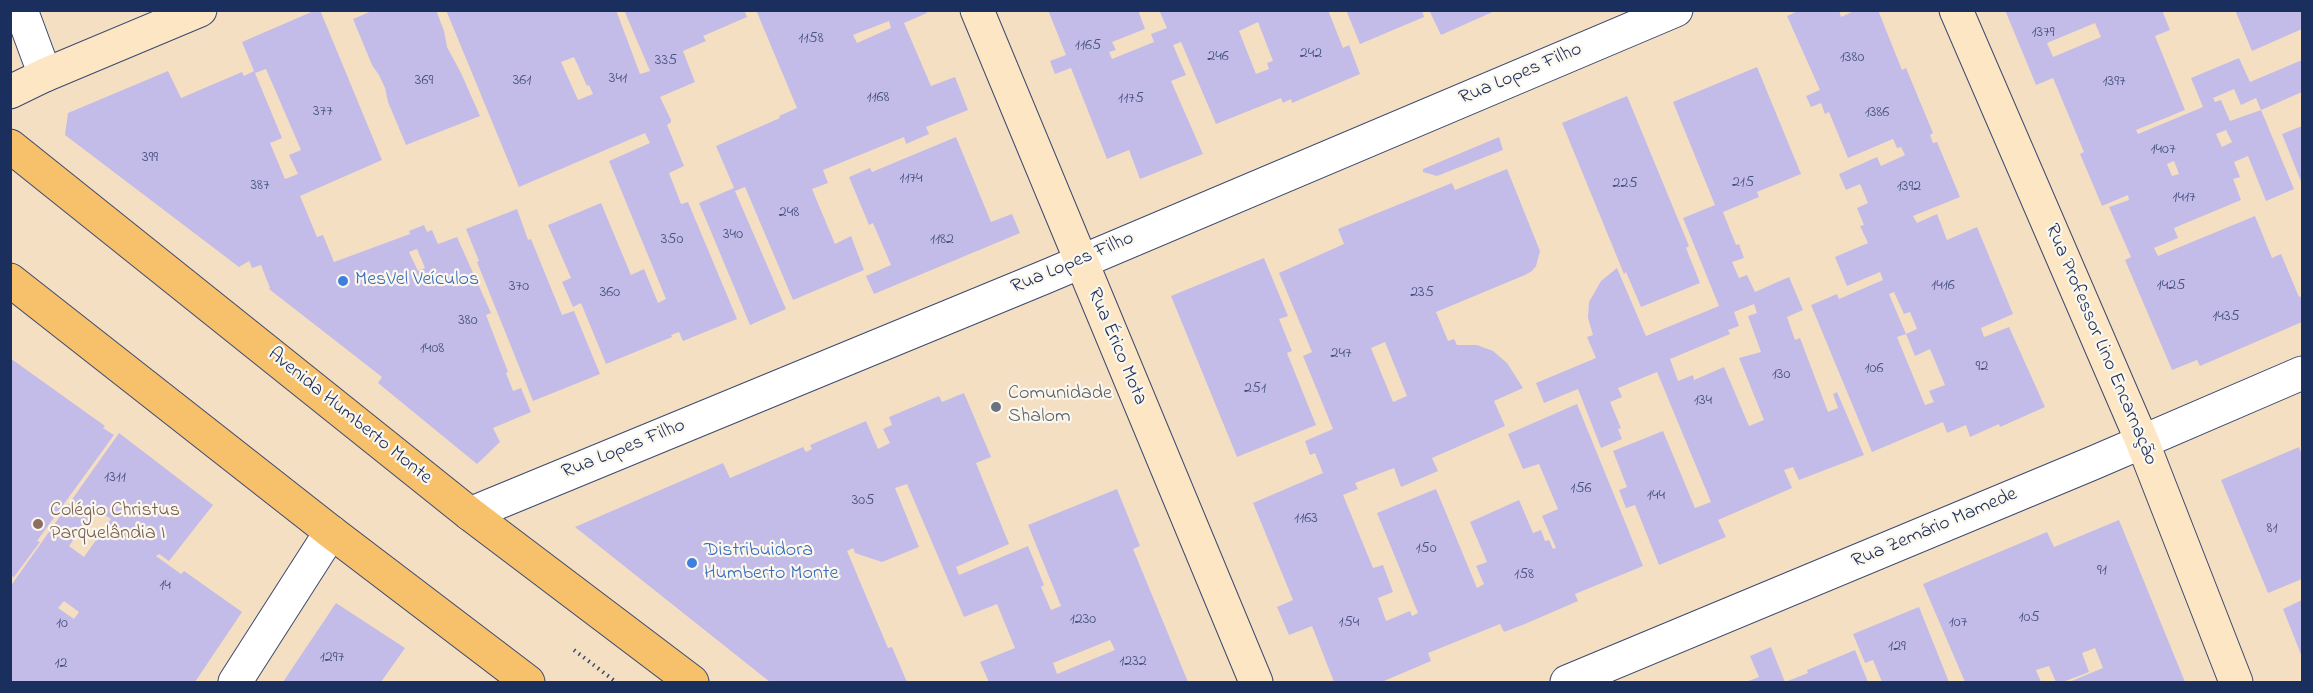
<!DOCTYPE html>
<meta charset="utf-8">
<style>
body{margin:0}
#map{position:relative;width:2313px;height:693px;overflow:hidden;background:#f4dfc3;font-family:"Indie Flower",sans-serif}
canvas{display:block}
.frame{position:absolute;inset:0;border:12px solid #1b2f5e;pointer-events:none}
</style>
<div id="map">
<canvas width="2313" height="693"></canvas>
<div class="frame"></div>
</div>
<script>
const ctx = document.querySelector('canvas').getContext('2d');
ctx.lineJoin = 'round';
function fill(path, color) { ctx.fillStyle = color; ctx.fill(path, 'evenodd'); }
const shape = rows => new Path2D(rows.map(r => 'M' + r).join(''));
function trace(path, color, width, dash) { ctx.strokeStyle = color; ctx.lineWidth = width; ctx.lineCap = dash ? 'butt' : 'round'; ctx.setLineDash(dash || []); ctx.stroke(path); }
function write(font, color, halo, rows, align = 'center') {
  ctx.font = font + ' "Indie Flower",sans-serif'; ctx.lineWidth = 4.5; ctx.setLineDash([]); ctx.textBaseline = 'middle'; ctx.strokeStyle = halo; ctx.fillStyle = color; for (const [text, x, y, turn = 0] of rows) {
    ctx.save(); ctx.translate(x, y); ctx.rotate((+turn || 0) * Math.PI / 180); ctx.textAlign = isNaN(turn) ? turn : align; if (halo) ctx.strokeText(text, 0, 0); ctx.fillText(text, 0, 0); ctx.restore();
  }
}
fill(shape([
 [316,10,320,10,382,160,300,196,317,237,323,235,334,262,410,234,409,231,424,225,427,232,432,230,438,244,457,237,491,313,486,315,508,372,506,373,513,391,521,388,531,412,493,428,500,442,477,464,378,383,382,377,269,289,270,288,261,265,252,268,249,261,239,267,65,135,68,113,168,71,181,98,242,72,244,76,254,71,242,42],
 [266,69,301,150,289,155,298,174,285,179,270,143,282,138,255,73],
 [417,249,425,268,418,271,409,252],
 [374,10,436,10,444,31,447,47,461,73,480,116,406,145,388,102,385,88,379,75,372,65,353,19],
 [446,10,616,10,640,74,650,71,624,10,744,10,747,17,703,36,706,41,683,51,695,82,660,97,671,120,671,122,667,125,684,166,669,173,681,204,688,202,737,319,683,341,679,332,671,335,672,337,606,364,581,303,573,307,562,282,571,278,548,225,601,203,631,275,644,269,658,303,666,299,609,161,650,143,645,133,519,187],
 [574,57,587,86,589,85,593,94,578,100,561,62],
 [756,10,926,10,927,13,904,23,931,86,955,77,968,110,926,127,929,134,906,144,904,137,823,170,828,183,812,189,835,244,851,236,864,270,793,300,745,187,735,191,786,309,750,325,699,203,734,188,716,146,780,118,779,116,797,108],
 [889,21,891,28,857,43,853,35],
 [1048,10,1138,10,1145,29,1112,42,1116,50,1109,52,1112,59,1154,42,1151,34,1167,28,1159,10,1328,10,1343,48,1349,45,1360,74,1292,103,1291,99,1283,103,1281,98,1216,124,1181,42,1173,45,1186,75,1171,81,1203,154,1140,179,1129,150,1107,159,1071,68,1055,74,1050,61,1066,55],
 [1258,22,1273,61,1267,63,1269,69,1256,74,1239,31],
 [1346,10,1422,10,1424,17,1360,44],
 [1429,10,1497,10,1441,35],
 [1800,10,1839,10,1841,17,1856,10,1878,10,1902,70,1906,68,1933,133,1930,135,1933,143,1937,142,1960,197,1913,216,1917,223,1937,214,1947,240,1977,227,2013,314,1981,328,1984,337,2009,327,2045,407,2000,427,1999,424,1970,437,1966,425,1947,433,1943,422,1872,452,1811,305,1837,294,1839,299,1883,280,1880,272,1847,286,1835,257,1868,243,1860,226,1864,225,1857,208,1868,203,1860,184,1846,190,1839,174,1877,157,1881,166,1905,155,1901,147,1897,148,1893,139,1848,158,1829,112,1825,114,1821,103,1811,107,1806,96,1820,90,1787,16],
 [1894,292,1904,314,1910,312,1917,329,1906,334,1915,356,1930,349,1945,385,1929,391,1934,402,1925,405,1897,337,1906,334,1889,294],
 [2005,10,2162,10,2170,30,2155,36,2185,110,2136,130,2138,134,2203,107,2191,78,2239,58,2250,82,2302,60,2302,92,2261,110,2294,189,2266,201,2248,156,2234,162,2240,177,2233,179,2241,200,2174,228,2178,238,2154,248,2158,256,2255,216,2272,258,2281,254,2299,297,2302,296,2302,322,2200,366,2197,360,2172,370,2125,260,2131,257,2109,207,2129,200,2128,195,2102,206,2080,154,2084,152,2053,78,2036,85],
 [2095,23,2101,37,2053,57,2047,43],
 [2234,89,2241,105,2256,98,2261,110,2230,121,2221,100,2215,102,2213,98],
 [2226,130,2232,142,2222,147,2216,134],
 [2174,161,2179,174,2172,176,2167,164],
 [2235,10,2302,10,2302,29,2252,51],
 [1757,67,1801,174,1757,192,1759,197,1723,212,1736,245,1739,244,1744,258,1732,262,1739,278,1747,275,1755,292,1789,277,1803,310,1787,317,1795,340,1800,338,1828,412,1838,408,1833,394,1837,392,1864,455,1799,480,1793,467,1784,470,1792,488,1718,520,1726,537,1659,565,1635,505,1626,508,1619,490,1627,487,1613,451,1663,431,1695,508,1711,502,1657,372,1618,388,1622,397,1610,402,1621,428,1618,429,1622,439,1601,448,1578,389,1544,403,1536,383,1596,358,1587,337,1593,335,1588,318,1589,302,1601,281,1617,268,1646,336,1719,306,1683,218,1715,205,1673,102],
 [1754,304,1757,313,1748,316,1761,352,1739,358,1764,420,1749,426,1724,367,1694,380,1693,375,1678,381,1670,359,1730,334,1728,330,1739,326,1734,312],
 [1627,96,1689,246,1686,248,1700,283,1641,307,1626,272,1624,274,1562,123],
 [2302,126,2302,184,2282,134],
 [956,137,991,222,1012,214,1020,233,874,294,866,276,891,265,873,223,869,225,849,177,870,168,872,172],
 [1499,137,1503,150,1437,176,1423,172,1423,169],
 [1507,169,1540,251,1536,266,1532,271,1525,275,1436,312,1448,341,1454,339,1457,345,1477,345,1493,351,1507,363,1523,388,1494,401,1505,426,1432,458,1438,471,1401,487,1394,468,1355,483,1358,489,1343,495,1373,568,1383,565,1393,592,1378,598,1386,621,1410,611,1412,616,1418,613,1377,513,1436,489,1477,588,1484,584,1476,566,1487,562,1470,522,1519,500,1533,533,1541,530,1545,541,1549,540,1553,549,1556,548,1542,516,1558,509,1539,464,1523,469,1508,434,1577,404,1643,566,1575,594,1578,601,1525,624,1504,632,1500,624,1428,653,1431,661,1384,681,1385,682,1334,682,1312,626,1289,635,1277,607,1293,600,1253,503,1323,473,1315,453,1310,455,1305,441,1333,429,1303,356,1312,352,1279,273,1344,244,1338,229,1452,183,1455,190],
 [1385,342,1407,396,1393,402,1371,348],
 [517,209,528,240,531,239,562,315,574,311,600,374,533,401,477,262,479,261,466,229],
 [1264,258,1288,316,1279,319,1292,351,1287,353,1316,425,1237,457,1171,296],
 [10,358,105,426,103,428,114,435,37,541,40,542,14,577,10,576],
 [964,393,991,457,976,463,1009,544,956,567,959,575,1028,546,1044,585,1041,587,1051,610,1061,606,1028,525,1117,489,1140,546,1133,549,1188,682,989,682,980,662,1015,648,997,604,964,617,907,484,895,488,919,547,882,562,855,553,853,548,847,551,888,648,892,647,907,682,808,682,808,681,803,682,770,682,575,527,723,463,730,478,803,447,806,452,812,449,810,445,866,421,878,449,890,443,883,429,892,425,889,417,939,396,942,402],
 [1110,640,1115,650,1057,674,1053,663],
 [119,433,213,505,169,561,159,554,156,556,181,574,184,571,242,612,195,682,10,682,10,587],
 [96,509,111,519,84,557,69,546],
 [64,601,79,612,74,619,58,608],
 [2299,447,2302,455,2302,579,2268,593,2221,480],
 [2119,520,2185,682,2069,682,2103,668,2095,648,2082,653,2089,672,2063,682,2056,682,2049,666,2036,670,2041,682,1965,682,1923,584,2047,532,2054,547],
 [2302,600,2302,657,2283,609],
 [336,603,405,648,381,682,283,682],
 [1919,607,1949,682,1882,682,1873,660,1865,663,1853,634],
 [1771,647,1785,682,1808,673,1807,670,1855,650,1868,682,1746,682,1759,677,1750,656]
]), '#c4bce8');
const street = shape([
 [21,10,45,75],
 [470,514,1045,277,1676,10],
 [235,682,331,532],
 [1567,682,2093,463,2302,373]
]);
const secondary = shape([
 [977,10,1256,682],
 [1956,10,2142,441,2236,682],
 [10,92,45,75,200,10]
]);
const primary = shape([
 [10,146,470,514,692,682],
 [10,280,331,532,528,682]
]);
trace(street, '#3c496d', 35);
trace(secondary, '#3c496d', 35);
trace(primary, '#3c496d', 35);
trace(shape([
 [574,650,616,682]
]), '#3c496d', 4, [1.5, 4.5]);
trace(street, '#fff', 33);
trace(secondary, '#fce6c4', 33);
trace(primary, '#f7c06b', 33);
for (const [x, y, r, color] of [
 [343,281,6,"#3f7fe0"],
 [996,407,6,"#6b7280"],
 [38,524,6,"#8d6e63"],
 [692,563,6,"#3f7fe0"]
]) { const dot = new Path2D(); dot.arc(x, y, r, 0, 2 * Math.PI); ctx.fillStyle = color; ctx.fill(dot); trace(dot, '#fbf7ec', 2); }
write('16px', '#455280', null, [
 ["1379",2043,33],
 ["1158",811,39],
 ["1165",1088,46],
 ["242",1311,54],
 ["246",1218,57],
 ["1380",1852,58],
 ["335",666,61],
 ["341",618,79],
 ["369",424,81],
 ["361",522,81],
 ["1397",2114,82],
 ["1168",878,98],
 ["1175",1131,99],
 ["377",323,112],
 ["1386",1877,113],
 ["1407",2163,150],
 ["399",150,158],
 ["1174",911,179],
 ["215",1743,183],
 ["225",1625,184],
 ["387",260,186],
 ["1392",1909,187],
 ["1417",2184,198],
 ["248",789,213],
 ["340",733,235],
 ["350",672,240],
 ["1182",942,240],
 ["1416",1943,286],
 ["1425",2171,286],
 ["370",519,287],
 ["360",610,293],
 ["235",1422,293],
 ["1435",2226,317],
 ["380",468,321],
 ["1408",432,349],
 ["247",1341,354],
 ["92",1982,367],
 ["106",1874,369],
 ["130",1781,375],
 ["251",1255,389],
 ["134",1703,401],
 ["1311",115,478],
 ["156",1581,489],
 ["144",1656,496],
 ["305",863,501],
 ["1163",1306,519],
 ["81",2272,529],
 ["150",1426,549],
 ["91",2102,571],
 ["158",1524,575],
 ["14",165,586],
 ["105",2029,618],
 ["1230",1083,620],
 ["154",1349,623],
 ["107",1958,623],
 ["10",62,624],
 ["129",1897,647],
 ["1297",332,658],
 ["1232",1133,662],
 ["12",61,664]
]);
write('20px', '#1b2f5e', '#fbf7ec', [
 ["Rua Lopes Filho",1521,75,-23],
 ["Rua Lopes Filho",1073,264,-23],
 ["Rua Professor Lino Encarnação",2100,345,67],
 ["Rua Érico Mota",1116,347,67],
 ["Avenida Humberto Monte",349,417,39],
 ["Rua Lopes Filho",624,450,-22],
 ["Rua Zemário Mamede",1935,529,-23]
]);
write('20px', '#366cbe', '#fbf7ec', [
 ["MesVel Veículos",355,281],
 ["Distribuidora",704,552],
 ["Humberto Monte",704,575]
], 'left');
write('20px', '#5b616d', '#fbf7ec', [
 ["Comunidade",1008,395],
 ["Shalom",1008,418]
], 'left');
write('20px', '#785e54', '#fbf7ec', [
 ["Colégio Christus",50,512],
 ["Parquelândia I",50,535]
], 'left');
</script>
